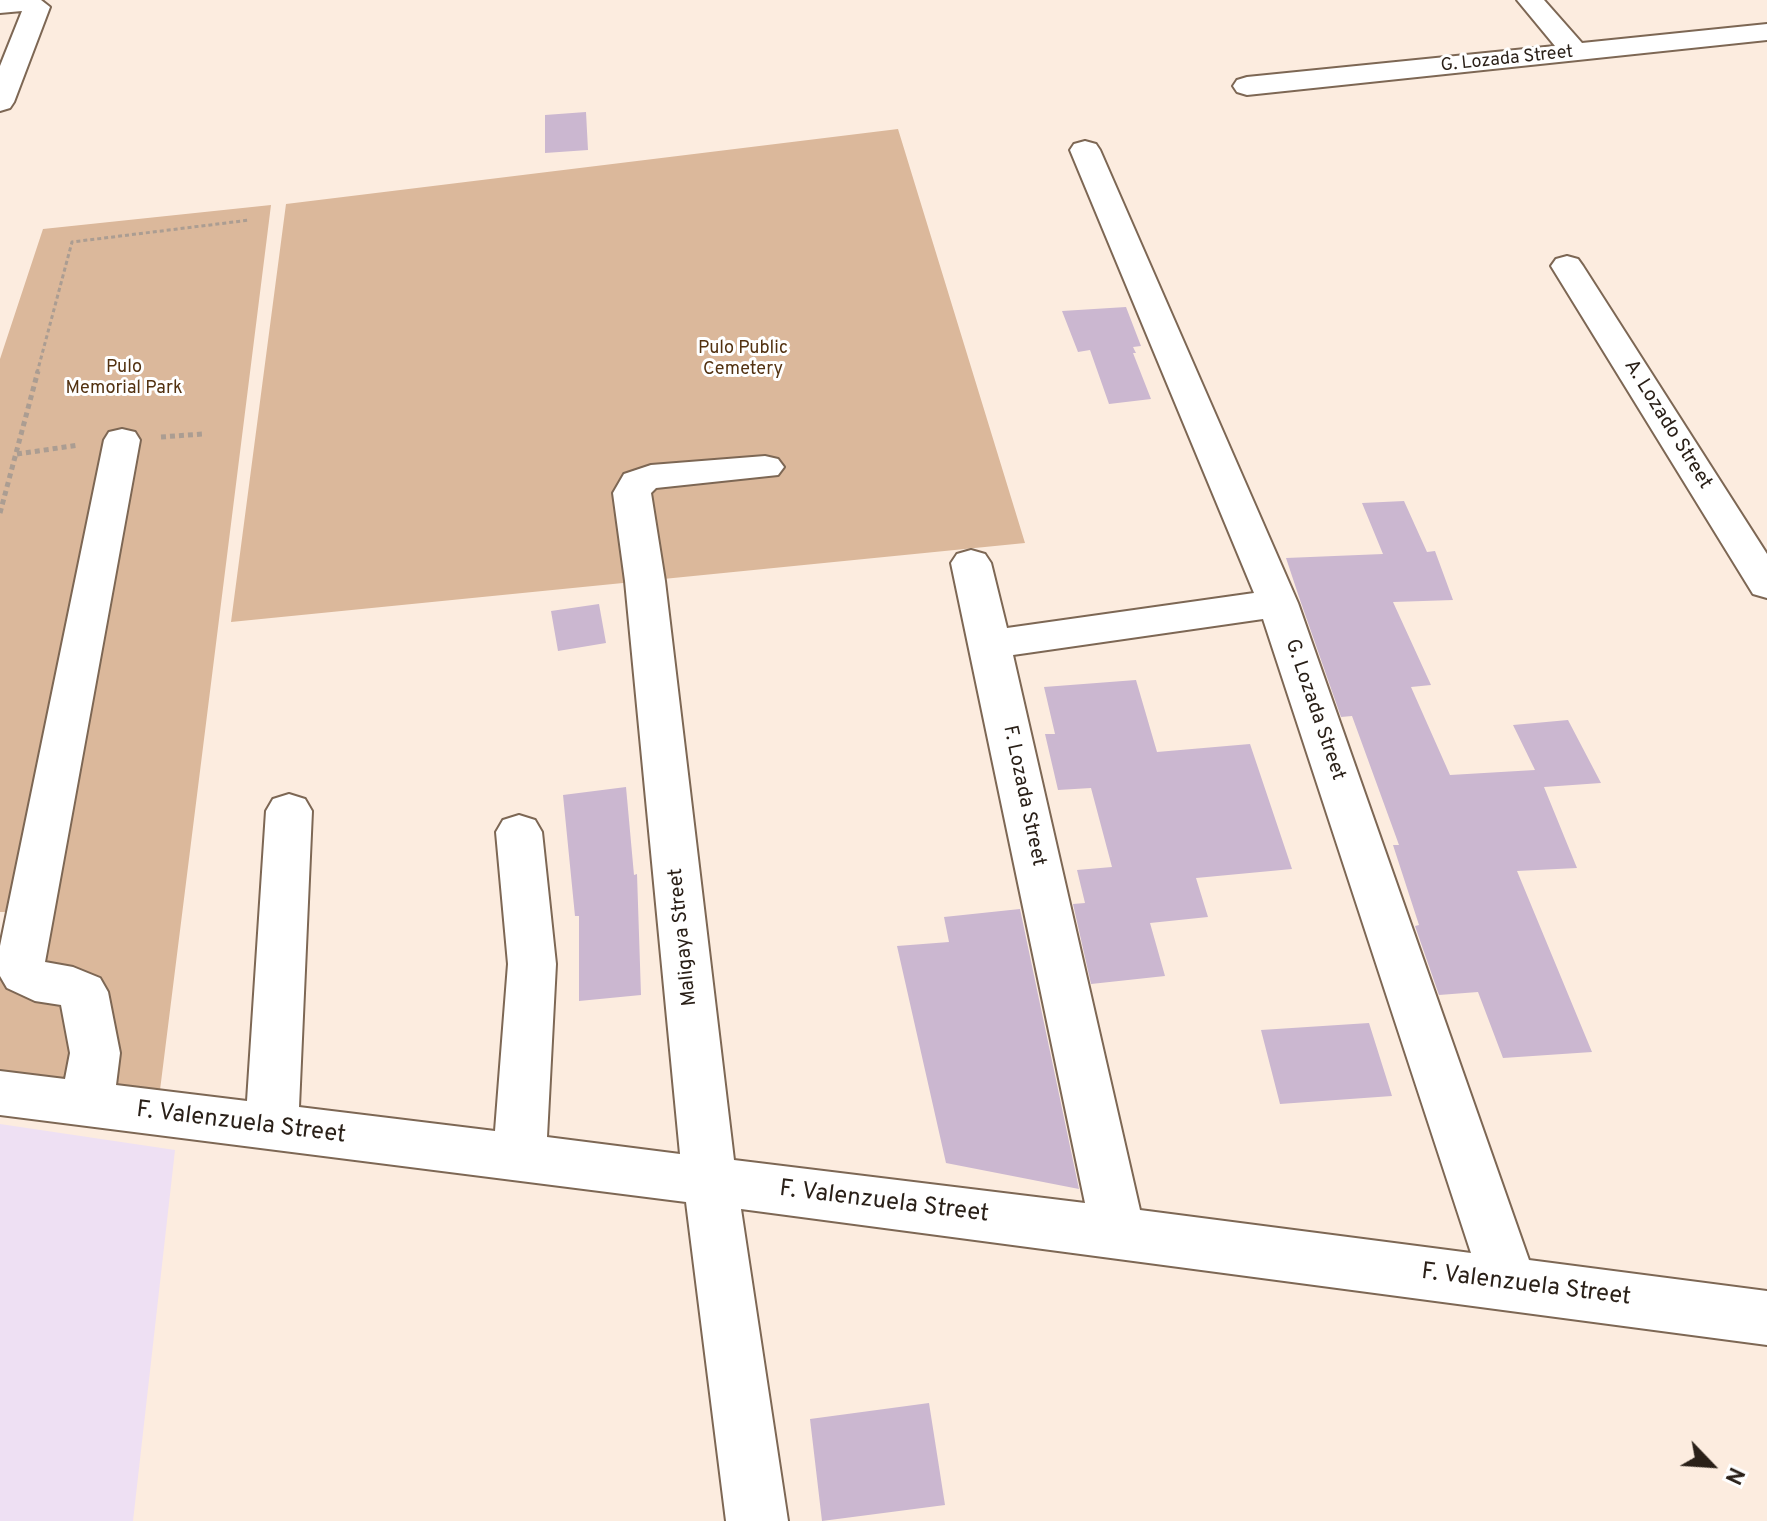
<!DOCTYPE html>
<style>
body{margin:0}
#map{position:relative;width:1767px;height:1521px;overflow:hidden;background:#fcecdf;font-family:Overpass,sans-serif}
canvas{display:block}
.north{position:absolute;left:1671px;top:1425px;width:80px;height:80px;-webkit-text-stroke:6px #fff;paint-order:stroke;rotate:115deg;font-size:22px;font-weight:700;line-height:32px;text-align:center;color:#2a2018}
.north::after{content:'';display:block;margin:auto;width:28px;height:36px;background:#2a2018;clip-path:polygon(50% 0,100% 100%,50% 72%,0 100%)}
</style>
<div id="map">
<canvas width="1767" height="1521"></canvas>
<div class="north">N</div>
</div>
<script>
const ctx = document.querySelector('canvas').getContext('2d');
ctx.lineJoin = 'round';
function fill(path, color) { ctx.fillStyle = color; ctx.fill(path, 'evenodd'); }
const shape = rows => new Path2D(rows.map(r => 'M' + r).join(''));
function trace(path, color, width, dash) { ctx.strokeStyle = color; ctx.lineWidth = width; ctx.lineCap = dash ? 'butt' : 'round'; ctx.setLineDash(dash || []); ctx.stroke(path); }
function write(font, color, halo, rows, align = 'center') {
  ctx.font = font + ' Overpass,sans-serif'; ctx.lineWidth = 6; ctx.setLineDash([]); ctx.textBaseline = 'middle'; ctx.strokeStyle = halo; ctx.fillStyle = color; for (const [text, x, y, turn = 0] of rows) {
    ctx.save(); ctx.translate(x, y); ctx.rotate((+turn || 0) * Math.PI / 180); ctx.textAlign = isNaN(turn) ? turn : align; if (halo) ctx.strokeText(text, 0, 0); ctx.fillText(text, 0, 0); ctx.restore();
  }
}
fill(shape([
 [0,1124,175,1150,133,1521,0,1521]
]), '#eee0f3');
fill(shape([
 [898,129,1025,543,231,622,286,204],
 [271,205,160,1090,0,1071,0,947,8,912,0,912,0,359,43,229]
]), '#dbb89b');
fill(shape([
 [586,112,588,150,545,153,545,115],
 [1126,307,1141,346,1133,347,1136,353,1133,353,1151,399,1109,404,1090,350,1078,352,1062,311],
 [1404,501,1427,552,1435,551,1453,600,1393,602,1431,685,1411,687,1450,775,1535,770,1513,725,1568,720,1601,783,1544,787,1577,868,1517,871,1592,1052,1503,1058,1478,992,1439,995,1415,926,1419,925,1393,845,1399,845,1352,716,1341,717,1299,597,1286,558,1383,554,1362,503],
 [599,604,606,643,558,651,551,611],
 [1136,680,1157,752,1250,744,1292,869,1196,878,1208,917,1150,923,1165,976,1091,984,1073,904,1085,903,1077,870,1112,867,1091,788,1058,790,1045,734,1055,734,1044,687],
 [626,787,634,875,637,874,641,995,579,1001,579,916,575,916,563,795],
 [1020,909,1079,1189,946,1163,897,946,949,942,944,917],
 [1369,1023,1392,1096,1280,1104,1261,1030],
 [929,1403,945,1505,822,1521,810,1419]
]), '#cbb7d0');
const minor = shape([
 [0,0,41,0,50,7,14,102,10,108,0,111,0,66,22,11,0,13,0,0],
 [1517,0,1544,0,1582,43,1767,24,1767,40,1247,95,1237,92,1233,86,1237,80,1247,77,1555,46,1517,0],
 [1085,141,1096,144,1100,150,1298,603,1529,1260,1767,1291,1767,1345,741,1209,788,1521,726,1521,686,1202,0,1115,0,1071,65,1079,70,1053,61,1005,35,1001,7,988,0,976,0,946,104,440,109,432,122,429,135,432,140,440,45,962,73,967,100,978,108,992,120,1053,116,1085,247,1101,266,811,273,799,289,794,305,799,312,811,299,1107,495,1131,508,964,496,832,503,820,519,815,535,820,542,832,556,964,547,1137,680,1154,625,581,613,493,624,474,651,465,765,456,778,459,784,467,778,475,656,488,651,493,665,581,734,1160,1085,1203,951,563,957,554,971,550,985,554,991,563,1007,628,1254,593,1070,150,1074,144,1085,141],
 [1263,619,1471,1253,1140,1210,1013,655,1263,619],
 [1567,256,1578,259,1583,266,1767,554,1767,598,1753,594,1551,266,1556,259,1567,256]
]);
trace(minor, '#7d6754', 4);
trace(shape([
 [37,373,72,242,250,220]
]), '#ab9d92', 3, [4, 3]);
trace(shape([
 [161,437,203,434],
 [17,454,79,445],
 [0,513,38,371]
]), '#ab9d92', 5, [5, 4]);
fill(minor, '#fff');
write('18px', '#2a2018', '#fff', [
 ["G. Lozada Street",1507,60,-6]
]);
write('18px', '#533211', '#fff', [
 ["Pulo Public",743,349],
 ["Cemetery",743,370],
 ["Pulo",124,368],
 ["Memorial Park",124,389]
]);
write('20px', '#2a2018', '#fff', [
 ["A. Lozado Street",1667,425,58],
 ["G. Lozada Street",1314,710,71],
 ["F. Lozada Street",1023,796,78],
 ["Maligaya Street",684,937,-96]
]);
write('24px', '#2a2018', '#fff', [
 ["F. Valenzuela Street",241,1124,7],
 ["F. Valenzuela Street",884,1203,7],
 ["F. Valenzuela Street",1526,1286,7]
]);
</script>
